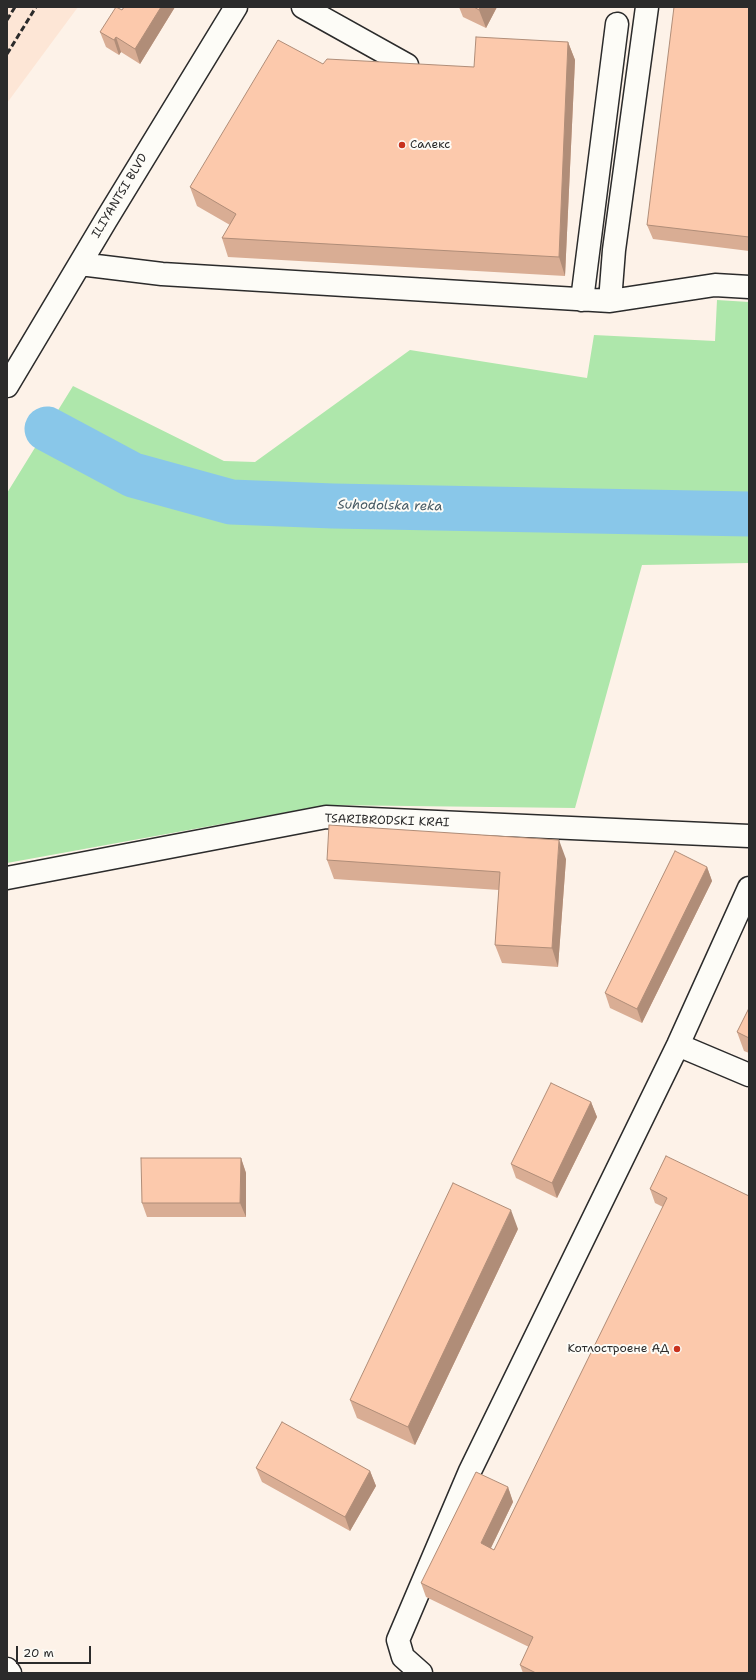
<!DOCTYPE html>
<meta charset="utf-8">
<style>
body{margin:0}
#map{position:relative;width:756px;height:1680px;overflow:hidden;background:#fdf2e8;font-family:"Shantell Sans",sans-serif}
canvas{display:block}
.frame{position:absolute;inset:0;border:8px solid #2b2b2b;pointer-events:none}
.scale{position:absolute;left:16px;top:1646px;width:75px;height:18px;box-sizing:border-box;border:2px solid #2b2b2b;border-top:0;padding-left:5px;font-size:12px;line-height:14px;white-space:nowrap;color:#2b2b2b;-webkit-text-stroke:3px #fdfcf7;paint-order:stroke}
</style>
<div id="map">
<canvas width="756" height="1680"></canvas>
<div class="frame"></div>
<div class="scale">20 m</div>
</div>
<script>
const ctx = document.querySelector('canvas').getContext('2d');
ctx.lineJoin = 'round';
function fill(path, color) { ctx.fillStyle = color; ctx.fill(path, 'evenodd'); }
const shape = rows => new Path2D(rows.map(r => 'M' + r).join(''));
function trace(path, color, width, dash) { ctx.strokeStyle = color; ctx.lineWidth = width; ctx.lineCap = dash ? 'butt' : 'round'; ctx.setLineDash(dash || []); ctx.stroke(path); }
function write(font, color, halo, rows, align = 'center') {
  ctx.font = font + ' "Shantell Sans",sans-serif'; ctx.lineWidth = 4; ctx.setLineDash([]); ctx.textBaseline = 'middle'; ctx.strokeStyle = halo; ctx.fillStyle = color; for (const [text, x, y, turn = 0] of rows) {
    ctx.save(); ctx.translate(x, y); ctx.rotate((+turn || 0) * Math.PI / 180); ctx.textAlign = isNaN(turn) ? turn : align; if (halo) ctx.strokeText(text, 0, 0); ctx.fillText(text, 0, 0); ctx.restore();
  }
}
fill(shape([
 [7,7,78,7,7,103]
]), '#fde6d6');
fill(shape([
 [717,300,749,302,749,563,642,565,575,808,326,805,7,863,7,493,73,386,224,461,255,462,410,350,587,378,594,335,715,341]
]), '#aee7ab');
trace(shape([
 [47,429,133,475,231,502,333,506,749,514]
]), '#89c7e9', 45);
const minor = shape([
 [303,7,407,65],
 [80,264,162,274,610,301,715,285,749,287],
 [582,300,617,24],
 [610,301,614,250,647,7],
 [7,386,106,220,236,7],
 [7,878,326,817,749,836],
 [678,1045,749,1075],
 [421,1673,403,1657,398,1640,470,1471,678,1045,749,888]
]);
const major = shape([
 [7,1669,10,1673]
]);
trace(minor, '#2b2b2b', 25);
trace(major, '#2b2b2b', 25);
trace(minor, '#fdfcf7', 22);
trace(major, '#fdfcf7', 22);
trace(shape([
 [7,20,15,7],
 [7,54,36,7]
]), '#2b2b2b', 3, [6, 3]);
fill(shape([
 [124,7,175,7,140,64,121,52,119,55,106,47,100,32,122,10],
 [459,7,497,7,486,28,463,17],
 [749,7,749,251,653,239,647,225],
 [568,42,575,60,565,276,228,257,222,238,230,225,197,206,190,187,323,64,474,67],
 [566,859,558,967,502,963,495,945,499,890,334,879,327,860],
 [707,867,712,881,642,1023,610,1008,605,993],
 [749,1008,749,1053,744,1051,737,1032],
 [591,1102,597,1117,557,1198,516,1178,511,1164],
 [666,1156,749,1673,523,1673,520,1665,529,1647,426,1597,421,1583,508,1487,513,1502,491,1548,494,1550,663,1207,655,1203,650,1189],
 [241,1158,246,1173,246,1217,147,1217,142,1203],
 [518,1229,415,1445,357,1418,350,1400],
 [256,1468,370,1471,376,1486,350,1531,262,1482]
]), '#d9ad94');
fill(shape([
 [161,7,175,7,140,64,135,49],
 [480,7,497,7,486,28,479,10],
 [116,37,121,52,119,55,114,40],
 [568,42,575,60,565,276,559,257],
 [559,840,566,859,558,967,552,948],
 [707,867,712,881,642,1023,637,1009],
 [591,1102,597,1117,557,1198,552,1183],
 [241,1158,246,1173,246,1217,240,1203],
 [511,1210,518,1229,415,1445,408,1427],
 [370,1471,376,1486,350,1531,345,1517],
 [508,1487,513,1502,486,1558,481,1543]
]), '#b08d78');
const building = shape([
 [116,7,122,10,124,7,161,7,135,49,116,37,114,40,100,32,116,7],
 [474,7,480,7,479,10,474,7],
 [674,7,749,7,749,237,647,225,674,7],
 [476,37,568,42,559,257,222,238,236,214,190,187,278,40,323,64,327,59,474,67,476,37],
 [329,825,559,840,552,948,495,945,500,872,327,860,329,825],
 [675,851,707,867,637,1009,605,993,675,851],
 [749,1008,749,1038,737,1032,749,1008],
 [551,1083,591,1102,552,1183,511,1164,551,1083],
 [666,1156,749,1196,749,1673,536,1673,520,1665,533,1637,421,1583,476,1472,508,1487,481,1543,494,1550,667,1198,650,1189,666,1156],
 [141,1158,241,1158,240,1203,142,1203,141,1158],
 [453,1183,511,1210,408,1427,350,1400,453,1183],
 [282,1422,370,1471,345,1517,256,1468,282,1422]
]);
fill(building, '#fcc9ac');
trace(building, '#b08d78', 1);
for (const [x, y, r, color] of [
 [402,145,4,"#c8321e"],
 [677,1349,4,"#c8321e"]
]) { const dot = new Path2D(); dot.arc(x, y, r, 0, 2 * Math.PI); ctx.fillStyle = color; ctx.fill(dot); trace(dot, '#fdfcf7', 1.5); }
write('12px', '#2b2b2b', '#fdfcf7', [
 ["Салекс",410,145],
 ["Котлостроене АД",669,1349,"right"]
], 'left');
write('12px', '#2b2b2b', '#fdfcf7', [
 ["ILIYANTSI BLVD",120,196,-59],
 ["TSARIBRODSKI KRAI",387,821,2]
]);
write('italic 13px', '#475a64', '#fdfcf7', [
 ["Suhodolska reka",390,506,1]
]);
</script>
